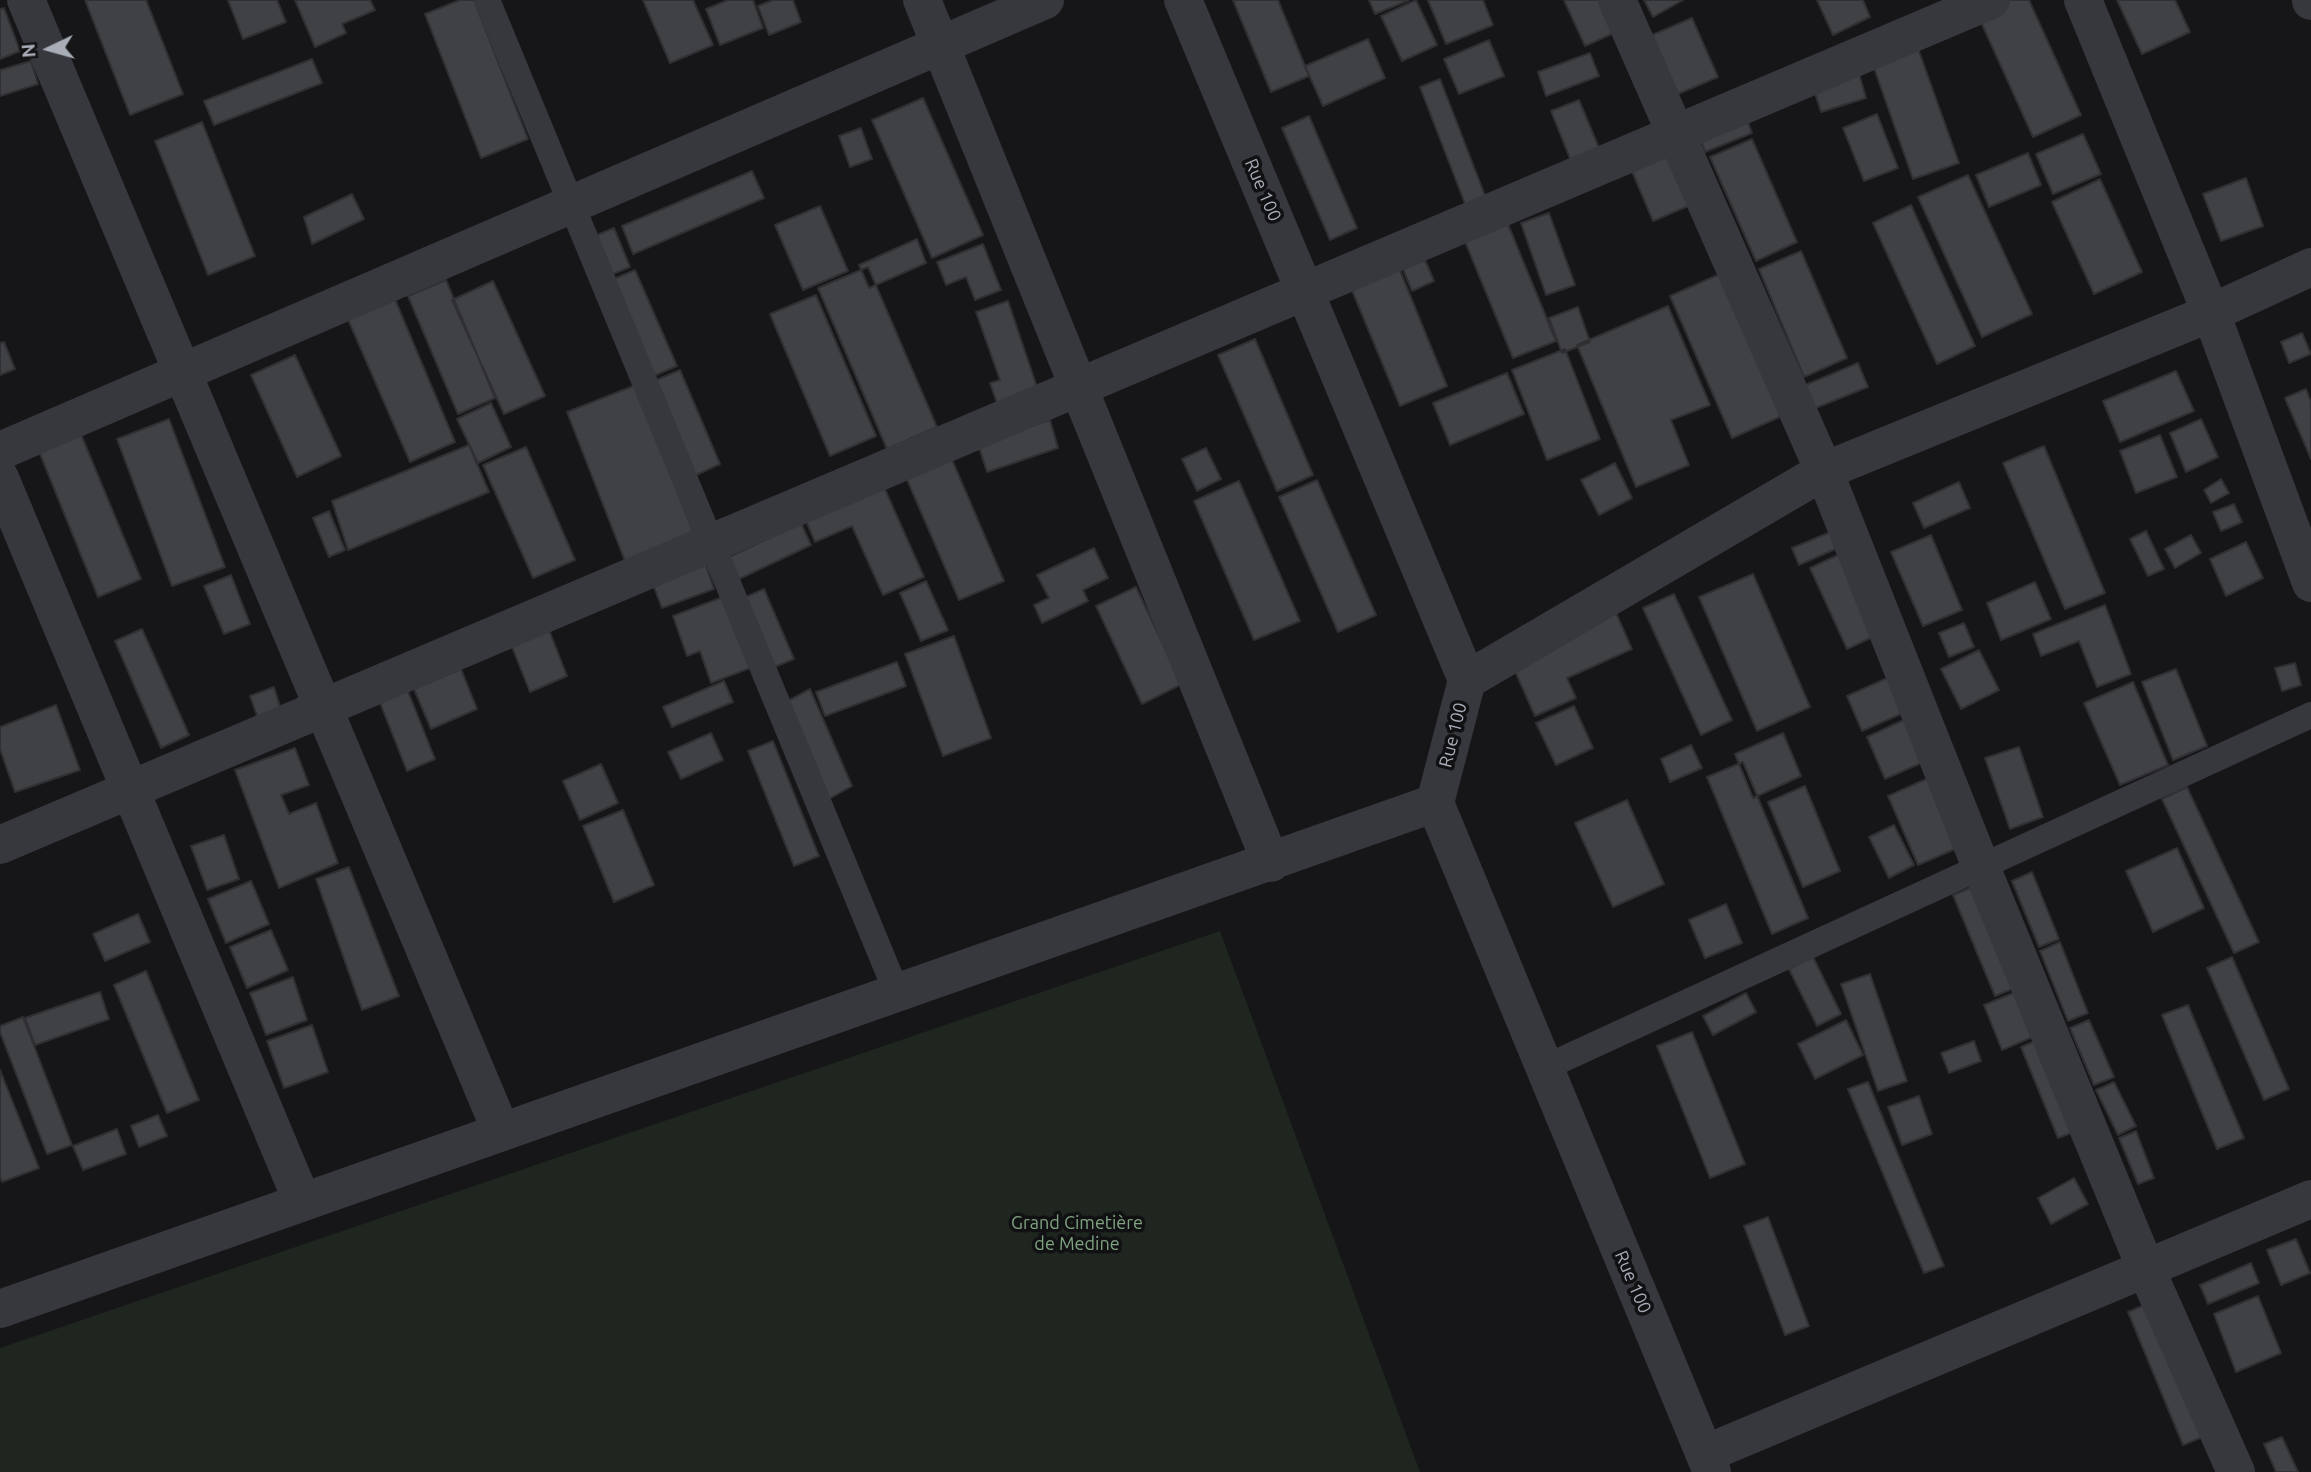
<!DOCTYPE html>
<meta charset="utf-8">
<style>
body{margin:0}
#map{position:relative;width:2311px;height:1472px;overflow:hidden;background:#161618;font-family:Ubuntu,sans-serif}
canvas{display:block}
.north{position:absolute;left:14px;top:14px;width:70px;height:70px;-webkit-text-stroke:5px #111113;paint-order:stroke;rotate:265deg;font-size:19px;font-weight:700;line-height:28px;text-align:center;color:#a8adb8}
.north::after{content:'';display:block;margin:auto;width:24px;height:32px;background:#a8adb8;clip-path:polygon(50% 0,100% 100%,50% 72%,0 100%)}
</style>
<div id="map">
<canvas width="2311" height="1472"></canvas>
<div class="north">N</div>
</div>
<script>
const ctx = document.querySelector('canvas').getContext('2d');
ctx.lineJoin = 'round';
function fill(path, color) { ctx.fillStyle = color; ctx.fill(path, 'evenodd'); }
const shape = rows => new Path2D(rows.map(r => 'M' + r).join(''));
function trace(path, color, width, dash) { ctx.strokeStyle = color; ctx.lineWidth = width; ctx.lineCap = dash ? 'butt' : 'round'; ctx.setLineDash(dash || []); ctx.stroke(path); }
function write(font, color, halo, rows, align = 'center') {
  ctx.font = font + ' Ubuntu,sans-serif'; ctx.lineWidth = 7; ctx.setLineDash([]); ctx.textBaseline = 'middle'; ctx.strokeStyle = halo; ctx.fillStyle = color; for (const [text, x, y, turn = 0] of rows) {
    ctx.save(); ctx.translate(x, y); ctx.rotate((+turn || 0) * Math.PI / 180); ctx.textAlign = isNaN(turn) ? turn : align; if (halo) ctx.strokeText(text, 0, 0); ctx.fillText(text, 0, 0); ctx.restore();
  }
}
fill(shape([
 [1220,931,1420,1472,0,1472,0,1348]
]), '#1e261f');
const building = shape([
 [85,0,146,0,183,94,130,115,85,0],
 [228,0,277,0,286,22,243,39,228,0],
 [295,0,370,0,375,10,342,24,346,33,315,47,295,0],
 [460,0,474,0,528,139,481,158,425,14,460,0],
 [643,0,693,0,713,45,670,63,643,0],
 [728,0,753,0,763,28,720,45,706,9,728,0],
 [773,0,793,0,801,22,769,35,758,6,773,0],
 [1233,0,1278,0,1309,76,1271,92,1233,0],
 [1369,0,1409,0,1375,14,1369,0],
 [1416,0,1437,45,1402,61,1381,16,1416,0],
 [1428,0,1483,0,1493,25,1446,44,1428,0],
 [1564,0,1611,0,1623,29,1585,46,1564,0],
 [1644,0,1683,0,1653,17,1644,0],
 [1817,0,1863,0,1870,17,1833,35,1817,0],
 [1976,0,2029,0,2081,115,2033,137,1972,2,1976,0],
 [2117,0,2175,0,2190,32,2142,54,2117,0],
 [4,8,20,51,0,59,0,9,4,8],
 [1692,18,1718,77,1678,94,1652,35,1692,18],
 [1911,29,1959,163,1913,179,1866,45,1911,29],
 [1368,39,1385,78,1323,106,1305,66,1368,39],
 [1489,40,1504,76,1459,94,1444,59,1489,40],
 [1590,53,1599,76,1546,96,1538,72,1590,53],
 [312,59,322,83,214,125,204,101,312,59],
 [31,61,38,84,0,96,0,70,31,61],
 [1856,63,1866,98,1821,112,1810,77,1856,63],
 [1440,79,1489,206,1469,214,1420,87,1440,79],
 [923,98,983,235,932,258,872,120,923,98],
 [1579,100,1602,155,1573,166,1551,111,1579,100],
 [1741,103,1752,133,1705,152,1694,121,1741,103],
 [1877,114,1898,168,1864,181,1843,128,1877,114],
 [1309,116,1357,228,1330,240,1282,128,1309,116],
 [202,122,255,256,208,275,155,141,202,122],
 [861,128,872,159,850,167,839,136,861,128],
 [1663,133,1693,204,1653,221,1623,150,1663,133],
 [2083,134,2101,174,2053,194,2036,154,2083,134],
 [1752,139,1797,242,1756,261,1710,157,1752,139],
 [2028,153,2041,185,1989,207,1976,175,2028,153],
 [752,171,764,198,633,254,622,226,752,171],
 [1968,175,2032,314,1982,337,1918,197,1968,175],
 [2246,178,2263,226,2221,241,2203,194,2246,178],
 [2100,179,2142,272,2094,294,2052,202,2100,179],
 [352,194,364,219,312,244,304,217,352,194],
 [1500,205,1556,341,1513,358,1457,222,1500,205],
 [1911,205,1975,346,1937,364,1873,223,1911,205],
 [820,206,848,271,803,290,775,225,820,206],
 [1549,213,1575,285,1546,295,1521,223,1549,213],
 [614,228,630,267,608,276,592,237,614,228],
 [917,239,926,263,869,288,859,265,917,239],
 [983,244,1001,290,975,300,966,277,946,285,937,262,983,244],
 [1392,251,1447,386,1400,406,1344,271,1392,251],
 [1801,251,1847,358,1804,377,1759,269,1801,251],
 [1425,260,1434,281,1412,291,1403,269,1425,260],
 [868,267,937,427,887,449,818,288,868,267],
 [635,270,677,366,651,377,609,281,635,270],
 [1720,274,1782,416,1732,438,1670,296,1720,274],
 [446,280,495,398,458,414,408,296,446,280],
 [493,281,545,396,504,414,452,300,493,281],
 [816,295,876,436,830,456,770,314,816,295],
 [394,297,455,442,410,462,347,317,394,297],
 [1008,301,1039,393,998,406,990,383,1000,380,976,312,1008,301],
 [1668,306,1710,405,1671,420,1689,465,1636,487,1577,345,1668,306],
 [1578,307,1590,342,1562,353,1549,318,1578,307],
 [2302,333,2311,354,2289,363,2281,342,2302,333],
 [1255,339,1313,475,1277,491,1218,355,1255,339],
 [4,342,15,369,0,375,0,343,4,342],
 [1565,349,1600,439,1547,460,1512,370,1565,349],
 [295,355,341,456,297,477,251,375,295,355],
 [1858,363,1868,387,1813,409,1803,386,1858,363],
 [680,370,720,464,694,476,654,381,680,370],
 [2176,371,2194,411,2120,442,2103,401,2176,371],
 [1507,373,1524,414,1450,445,1433,403,1507,373],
 [636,385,694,534,625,561,567,412,636,385],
 [2306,389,2311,402,2311,459,2285,398,2306,389],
 [491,403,511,447,478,463,457,419,491,403],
 [169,419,225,567,172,586,117,439,169,419],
 [2201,419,2218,457,2186,472,2170,433,2201,419],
 [1050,420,1058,448,987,472,978,444,1050,420],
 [80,432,141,579,98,597,38,449,80,432],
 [2160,435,2177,477,2136,493,2120,451,2160,435],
 [944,441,1004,581,959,600,899,461,944,441],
 [469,445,489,492,348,550,332,501,469,445],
 [2044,446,2105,593,2065,609,2003,463,2044,446],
 [526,447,575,560,533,578,483,465,526,447],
 [1206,448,1221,479,1197,491,1182,459,1206,448],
 [1615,463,1632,498,1599,515,1581,480,1615,463],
 [2221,479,2229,493,2211,503,2204,490,2221,479],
 [1317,480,1376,615,1338,632,1279,497,1317,480],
 [1239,481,1300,621,1254,640,1194,501,1239,481],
 [1959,482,1970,508,1924,528,1913,503,1959,482],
 [884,487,924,577,883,595,852,526,815,542,806,521,884,487],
 [2234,504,2242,522,2221,531,2213,512,2234,504],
 [329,511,345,550,329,557,313,518,329,511],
 [801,523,811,545,739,579,729,557,801,523],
 [1833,531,1840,547,1799,565,1792,548,1833,531],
 [2146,531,2164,569,2148,576,2130,539,2146,531],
 [1931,535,1962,610,1923,626,1891,552,1931,535],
 [2191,535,2201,553,2175,568,2165,549,2191,535],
 [2246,542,2263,578,2226,596,2210,559,2246,542],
 [1094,548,1108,578,1083,590,1088,601,1042,623,1034,605,1049,598,1037,575,1094,548],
 [1842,553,1879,634,1847,649,1810,568,1842,553],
 [705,563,714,589,662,608,652,582,705,563],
 [1753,574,1810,707,1757,731,1699,597,1753,574],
 [231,575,250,624,224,634,204,586,231,575],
 [926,581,948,630,921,641,900,593,926,581],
 [2035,582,2051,619,2001,640,1987,603,2035,582],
 [1136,587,1182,684,1142,704,1096,606,1136,587],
 [764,589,794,659,772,668,741,599,764,589],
 [1674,594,1732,720,1701,735,1643,608,1674,594],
 [723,597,750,668,711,683,700,651,687,656,673,616,723,597],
 [2105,605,2131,674,2097,687,2079,641,2041,656,2033,634,2105,605],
 [542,612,567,676,530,692,504,627,542,612],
 [1616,613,1632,649,1567,678,1576,698,1535,716,1510,660,1616,613],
 [1964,623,1974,647,1949,657,1939,633,1964,623],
 [142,629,189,735,161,748,115,641,142,629],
 [954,636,991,738,943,756,905,654,954,636],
 [1979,650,1999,690,1961,709,1941,669,1979,650],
 [897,662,906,686,825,716,816,692,897,662],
 [2295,663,2301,685,2282,691,2275,668,2295,663],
 [461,669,477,709,431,729,414,689,461,669],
 [2176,669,2207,746,2173,760,2142,682,2176,669],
 [1894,675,1910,710,1862,731,1847,696,1894,675],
 [724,681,733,702,672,727,663,707,724,681],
 [2133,682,2168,765,2120,785,2084,703,2133,682],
 [274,687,283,716,260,724,250,696,274,687],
 [407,689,435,759,407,771,379,700,407,689],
 [810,689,852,786,827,800,786,702,810,689],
 [56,705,80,770,15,792,0,749,0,727,56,705],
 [1574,706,1593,748,1556,765,1536,723,1574,706],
 [1910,717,1928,760,1885,779,1867,737,1910,717],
 [711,733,723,760,681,779,668,752,711,733],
 [1783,733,1801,776,1753,798,1735,754,1783,733],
 [773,741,819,856,794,866,748,751,773,741],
 [1691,745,1702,768,1670,782,1661,759,1691,745],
 [2019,747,2043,817,2010,829,1985,758,2019,747],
 [295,748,309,785,281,795,289,814,316,803,338,863,279,888,235,770,295,748],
 [1743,762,1808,918,1772,934,1707,777,1743,762],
 [601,764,618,803,580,820,563,781,601,764],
 [1933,776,1962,846,1918,865,1888,796,1933,776],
 [1805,786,1840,871,1803,887,1768,802,1805,786],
 [2187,787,2259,942,2234,953,2162,799,2187,787],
 [1627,800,1664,884,1613,907,1575,823,1627,800],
 [623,810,654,885,614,902,583,826,623,810],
 [1894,825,1914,865,1889,878,1869,837,1894,825],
 [224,835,239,879,207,890,191,846,224,835],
 [2177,848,2204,908,2153,932,2126,871,2177,848],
 [349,867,399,996,362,1010,316,879,349,867],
 [2032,872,2059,939,2039,947,2012,881,2032,872],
 [251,881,269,924,226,943,208,899,251,881],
 [1975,886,2017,987,1995,996,1953,895,1975,886],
 [1726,904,1742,943,1705,958,1689,920,1726,904],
 [138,914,150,942,105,961,93,934,138,914],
 [271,930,288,970,247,988,230,947,271,930],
 [2060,942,2088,1013,2068,1021,2040,951,2060,942],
 [1813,957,1841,1014,1817,1026,1789,969,1813,957],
 [2232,957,2289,1089,2264,1100,2207,968,2232,957],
 [146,971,199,1100,167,1113,114,985,146,971],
 [1870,974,1907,1081,1878,1091,1841,984,1870,974],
 [293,977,307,1020,266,1035,250,993,293,977],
 [2023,989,2042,1033,2002,1050,1984,1005,2023,989],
 [100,992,109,1019,35,1045,25,1018,100,992],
 [1746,993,1756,1012,1713,1035,1703,1016,1746,993],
 [2188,1005,2244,1138,2217,1149,2162,1015,2188,1005],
 [23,1017,72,1145,47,1154,0,1032,0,1026,23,1017],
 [1846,1020,1863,1055,1815,1079,1798,1044,1846,1020],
 [2089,1020,2114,1077,2094,1085,2070,1028,2089,1020],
 [312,1025,328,1072,284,1088,267,1041,312,1025],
 [1692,1032,1745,1164,1710,1178,1657,1046,1692,1032],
 [2045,1037,2082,1129,2058,1138,2021,1047,2045,1037],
 [1974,1041,1981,1061,1949,1073,1941,1053,1974,1041],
 [0,1070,39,1168,2,1182,0,1176,0,1070],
 [1868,1082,1944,1266,1924,1273,1848,1089,1868,1082],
 [2114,1082,2136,1126,2118,1135,2096,1090,2114,1082],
 [1919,1096,1932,1134,1902,1145,1888,1107,1919,1096],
 [158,1115,167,1136,139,1147,131,1126,158,1115],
 [117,1129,126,1154,83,1170,73,1146,117,1129],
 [2136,1131,2154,1178,2138,1184,2119,1138,2136,1131],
 [2074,1178,2088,1204,2051,1224,2038,1198,2074,1178],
 [1768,1217,1809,1326,1785,1335,1744,1226,1768,1217],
 [2296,1239,2310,1273,2281,1285,2267,1250,2296,1239],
 [2251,1263,2259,1283,2208,1304,2200,1285,2251,1263],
 [2258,1296,2281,1353,2236,1372,2214,1314,2258,1296],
 [2154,1301,2210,1434,2183,1445,2128,1312,2154,1301],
 [2282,1437,2298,1472,2276,1472,2264,1444,2282,1437]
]);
fill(building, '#404145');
trace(building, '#303034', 2);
trace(shape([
 [487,0,897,993],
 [1544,1068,2311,715]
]), '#37383d', 26);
trace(shape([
 [26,0,501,1131],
 [922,0,1271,863],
 [1183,0,1467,680,1435,803,1712,1472],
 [1617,0,1824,471,1981,867,2146,1269,2236,1472],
 [2083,0,2211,313,2311,583],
 [2311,0,2311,1],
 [0,451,1045,0],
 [0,478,302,1201],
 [1467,680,1824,471,2211,313,2311,267],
 [0,845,1991,0],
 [0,1309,1435,803],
 [1705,1454,2311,1199]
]), '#37383d', 38);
write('18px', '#a8adb8', '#111113', [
 ["Rue 100",1263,190,67],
 ["Rue 100",1453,735,-76],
 ["Rue 100",1633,1282,67]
]);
write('18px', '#7fa381', '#111113', [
 ["Grand Cimetière",1077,1223],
 ["de Medine",1077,1244]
]);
</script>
